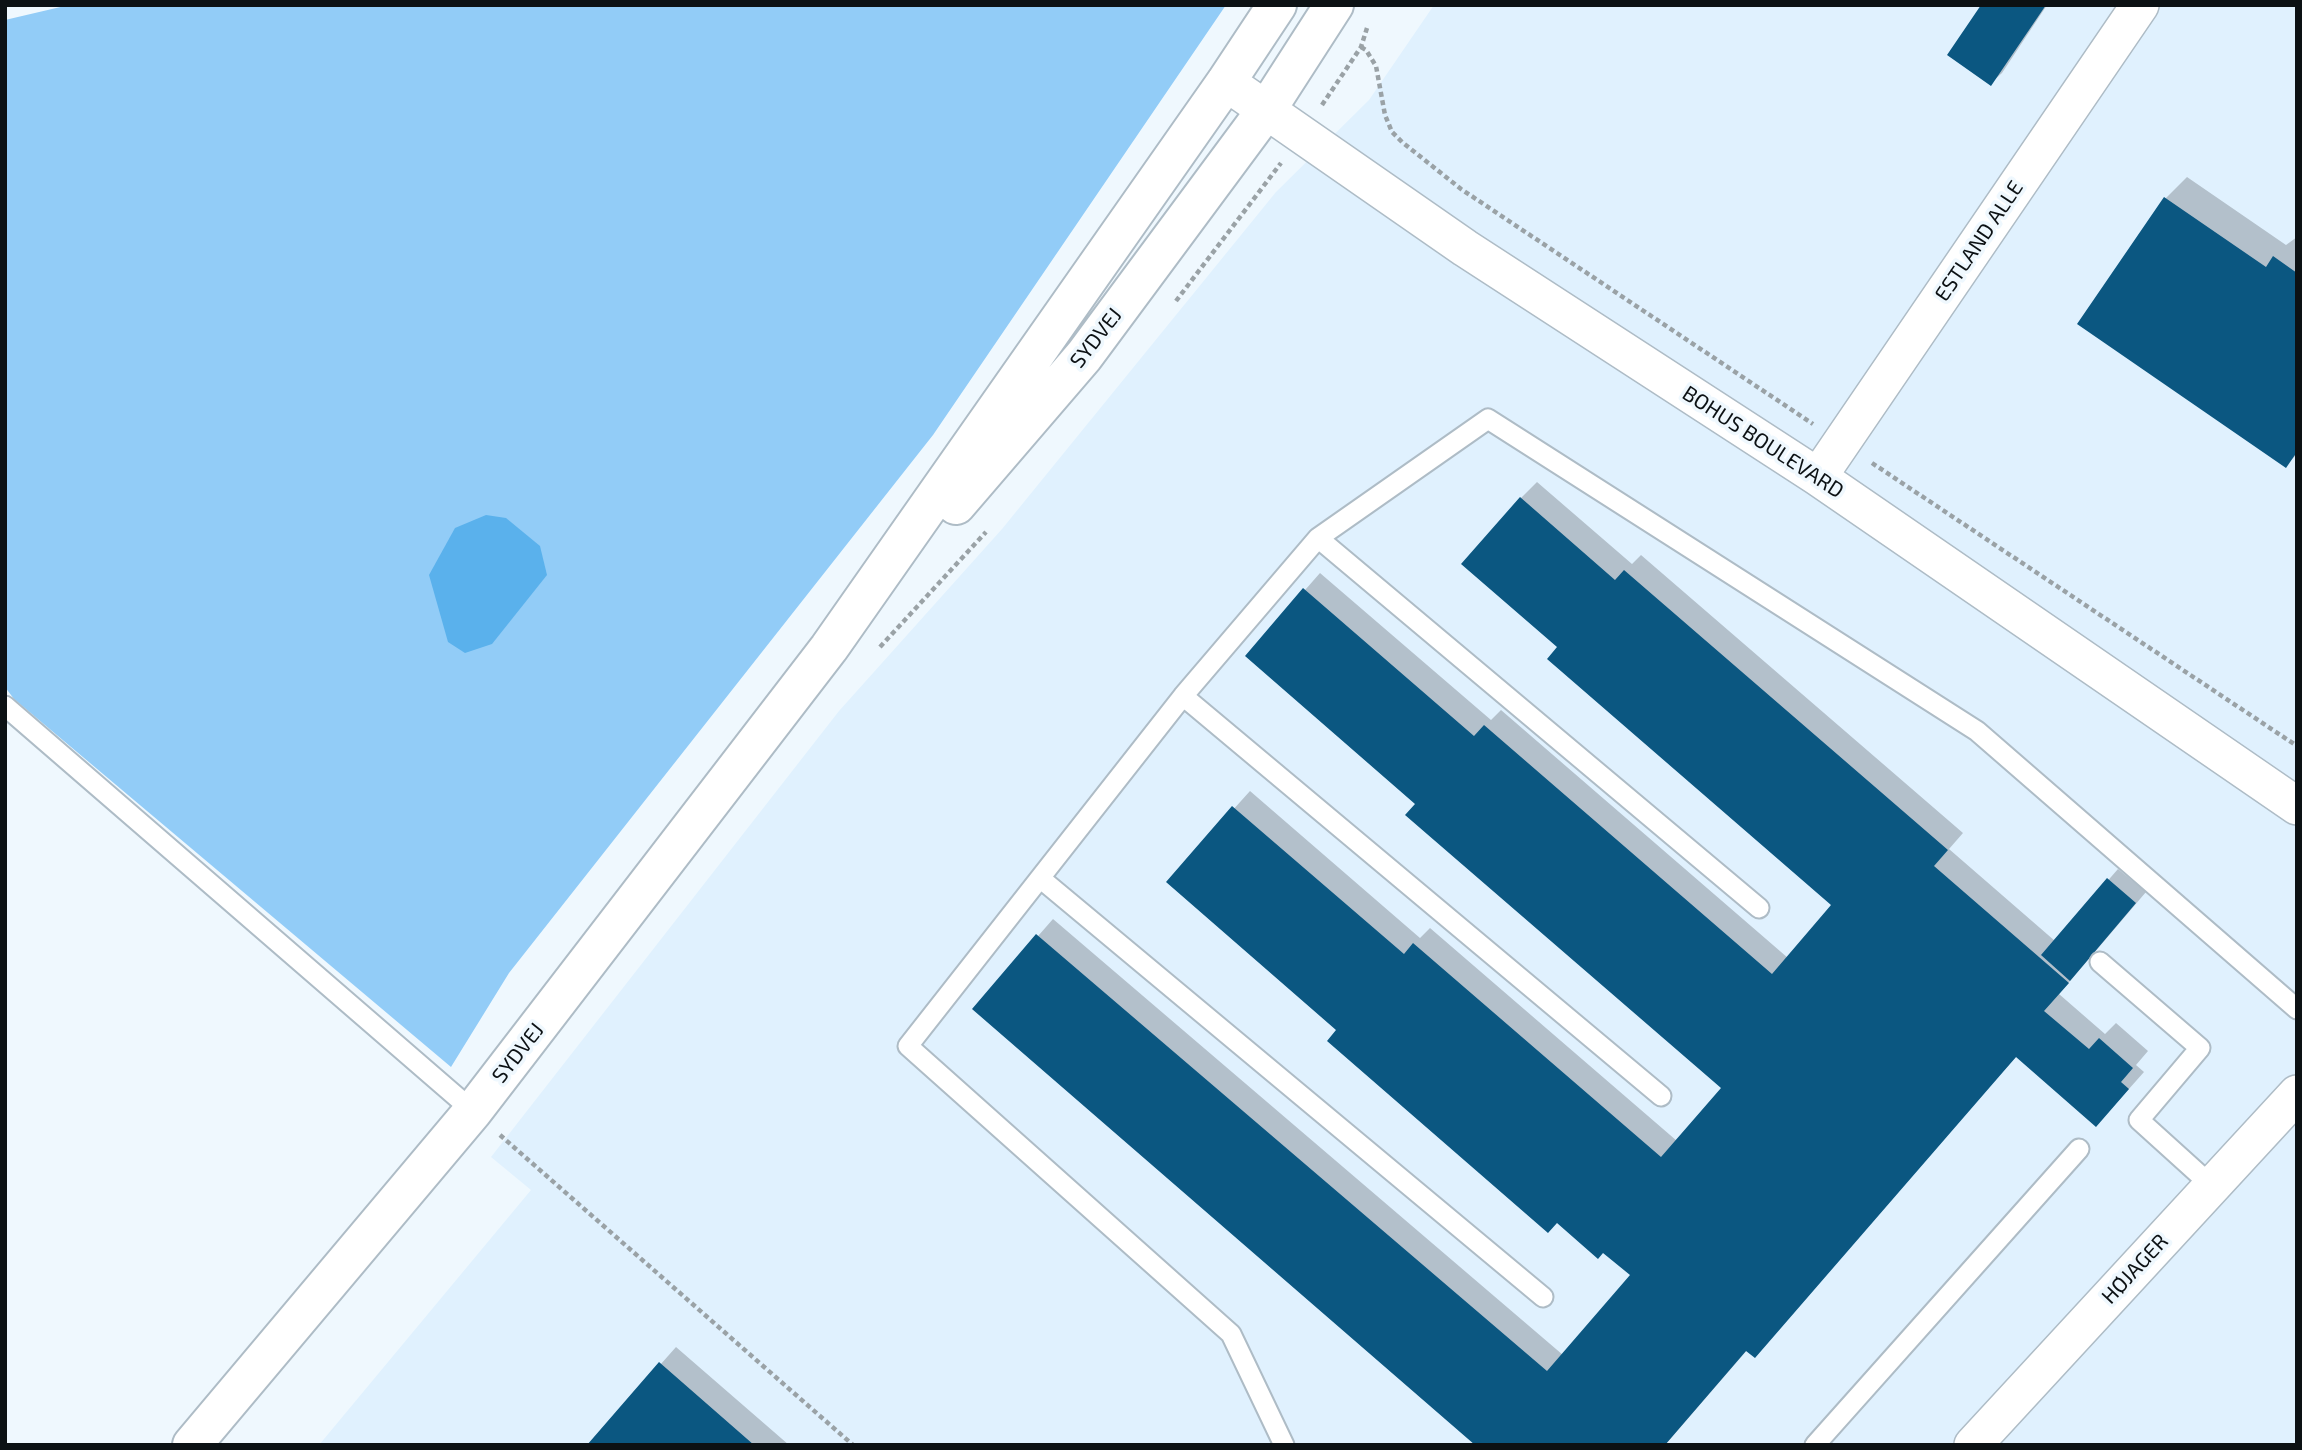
<!DOCTYPE html>
<meta charset="utf-8">
<style>
body{margin:0}
#map{position:relative;width:2302px;height:1450px;overflow:hidden;background:#eff8fe;font-family:"Exo 2",sans-serif}
canvas{display:block}
.frame{position:absolute;inset:0;border:7px solid #0c1114;pointer-events:none}
</style>
<div id="map">
<canvas width="2302" height="1450"></canvas>
<div class="frame"></div>
</div>
<script>
const ctx = document.querySelector('canvas').getContext('2d');
ctx.lineJoin = 'round';
function fill(path, color) { ctx.fillStyle = color; ctx.fill(path, 'evenodd'); }
const shape = rows => new Path2D(rows.map(r => 'M' + r).join(''));
function trace(path, color, width, dash) { ctx.strokeStyle = color; ctx.lineWidth = width; ctx.lineCap = dash ? 'butt' : 'round'; ctx.setLineDash(dash || []); ctx.stroke(path); }
function write(font, color, halo, rows, align = 'center') {
  ctx.font = font + ' "Exo 2",sans-serif'; ctx.lineWidth = 7; ctx.setLineDash([]); ctx.textBaseline = 'middle'; ctx.strokeStyle = halo; ctx.fillStyle = color; for (const [text, x, y, turn = 0] of rows) {
    ctx.save(); ctx.translate(x, y); ctx.rotate((+turn || 0) * Math.PI / 180); ctx.textAlign = isNaN(turn) ? turn : align; if (halo) ctx.strokeText(text, 0, 0); ctx.fillText(text, 0, 0); ctx.restore();
  }
}
fill(shape([
 [1434,5,2297,5,2297,1445,319,1445,531,1190,491,1157,839,711,1002,529,1276,192,1369,100]
]), '#e0f1fe');
fill(shape([
 [69,5,1226,5,933,435,509,973,451,1067,14,699,5,687,5,20]
]), '#92ccf7');
fill(shape([
 [486,515,506,518,540,546,547,575,492,644,465,653,448,642,429,575,455,528]
]), '#5ab1ec');
fill(shape([
 [1983,5,2047,5,2002,73,1991,83],
 [2187,177,2286,245,2297,237,2297,454,2286,465,2079,323,2166,198],
 [1537,482,1632,564,1641,555,1963,833,1949,849,2055,941,2118,869,2146,892,2059,994,2105,1034,2116,1023,2148,1051,2136,1065,2144,1072,2112,1108,2017,1056,1748,1349,1665,1445,1478,1445,974,1009,1053,919,1563,1355,1632,1275,1339,1030,1168,882,1250,791,1420,938,1430,928,1677,1141,1723,1088,1418,804,1247,656,1320,573,1491,720,1501,710,1788,958,1834,904,1559,647,1521,498],
 [676,1347,789,1445,589,1445]
]), '#0003');
fill(shape([
 [1981,5,2046,5,1991,86,1947,55],
 [2164,197,2266,267,2273,256,2297,273,2297,452,2286,468,2077,324],
 [1520,497,1615,580,1624,570,1948,850,1934,866,2069,983,2044,1011,2089,1049,2099,1038,2133,1068,2121,1082,2129,1089,2096,1127,2016,1057,1755,1358,1746,1351,1665,1445,1475,1445,972,1009,1036,934,1547,1371,1630,1275,1603,1253,1598,1259,1557,1223,1548,1233,1327,1041,1336,1030,1166,882,1232,806,1404,954,1413,943,1661,1157,1721,1088,1405,815,1415,804,1245,656,1303,588,1474,736,1484,725,1772,974,1831,905,1547,659,1557,647,1461,564],
 [2107,878,2136,903,2070,981,2041,955],
 [659,1362,754,1445,587,1445]
]), '#0b5781');
const service = shape([
 [1318,538,1759,908],
 [1183,696,1661,1096],
 [5,706,473,1111],
 [1040,878,1543,1297],
 [2100,962,2200,1048,2139,1120,2212,1186],
 [1284,1445,1231,1334,908,1046,1183,696,1318,538,1488,419,1977,731,2297,1009],
 [1815,1445,2079,1149]
]);
const minor = shape([
 [1226,82,1465,248,1818,477,2297,806],
 [1818,477,2140,5],
 [1973,1445,2297,1094]
]);
const secondary = shape([
 [956,505,1084,356,1267,109,1334,5],
 [192,1445,473,1111,829,648,1226,82,1277,5]
]);
trace(service, '#aebcc6', 23);
trace(minor, '#aebcc6', 40);
trace(secondary, '#aebcc6', 42);
trace(shape([
 [1361,47,1366,50,1376,66,1385,115,1392,132,1402,142,1461,189,1813,424],
 [1322,105,1361,47,1367,28],
 [1176,301,1281,163],
 [1872,463,2297,746],
 [880,647,986,532],
 [500,1135,853,1445]
]), '#9aa2a6', 4.5, [5, 3.5]);
trace(service, '#fff', 19);
trace(minor, '#fff', 37);
trace(secondary, '#fff', 38);
write('21px', '#0c1114', '#eff8fe', [
 ["ESTLAND ALLE",1979,241,-56],
 ["SYDVEJ",1096,338,-52],
 ["BOHUS BOULEVARD",1763,442,33],
 ["SYDVEJ",518,1053,-52],
 ["HØJAGER",2135,1269,-47]
]);
</script>
